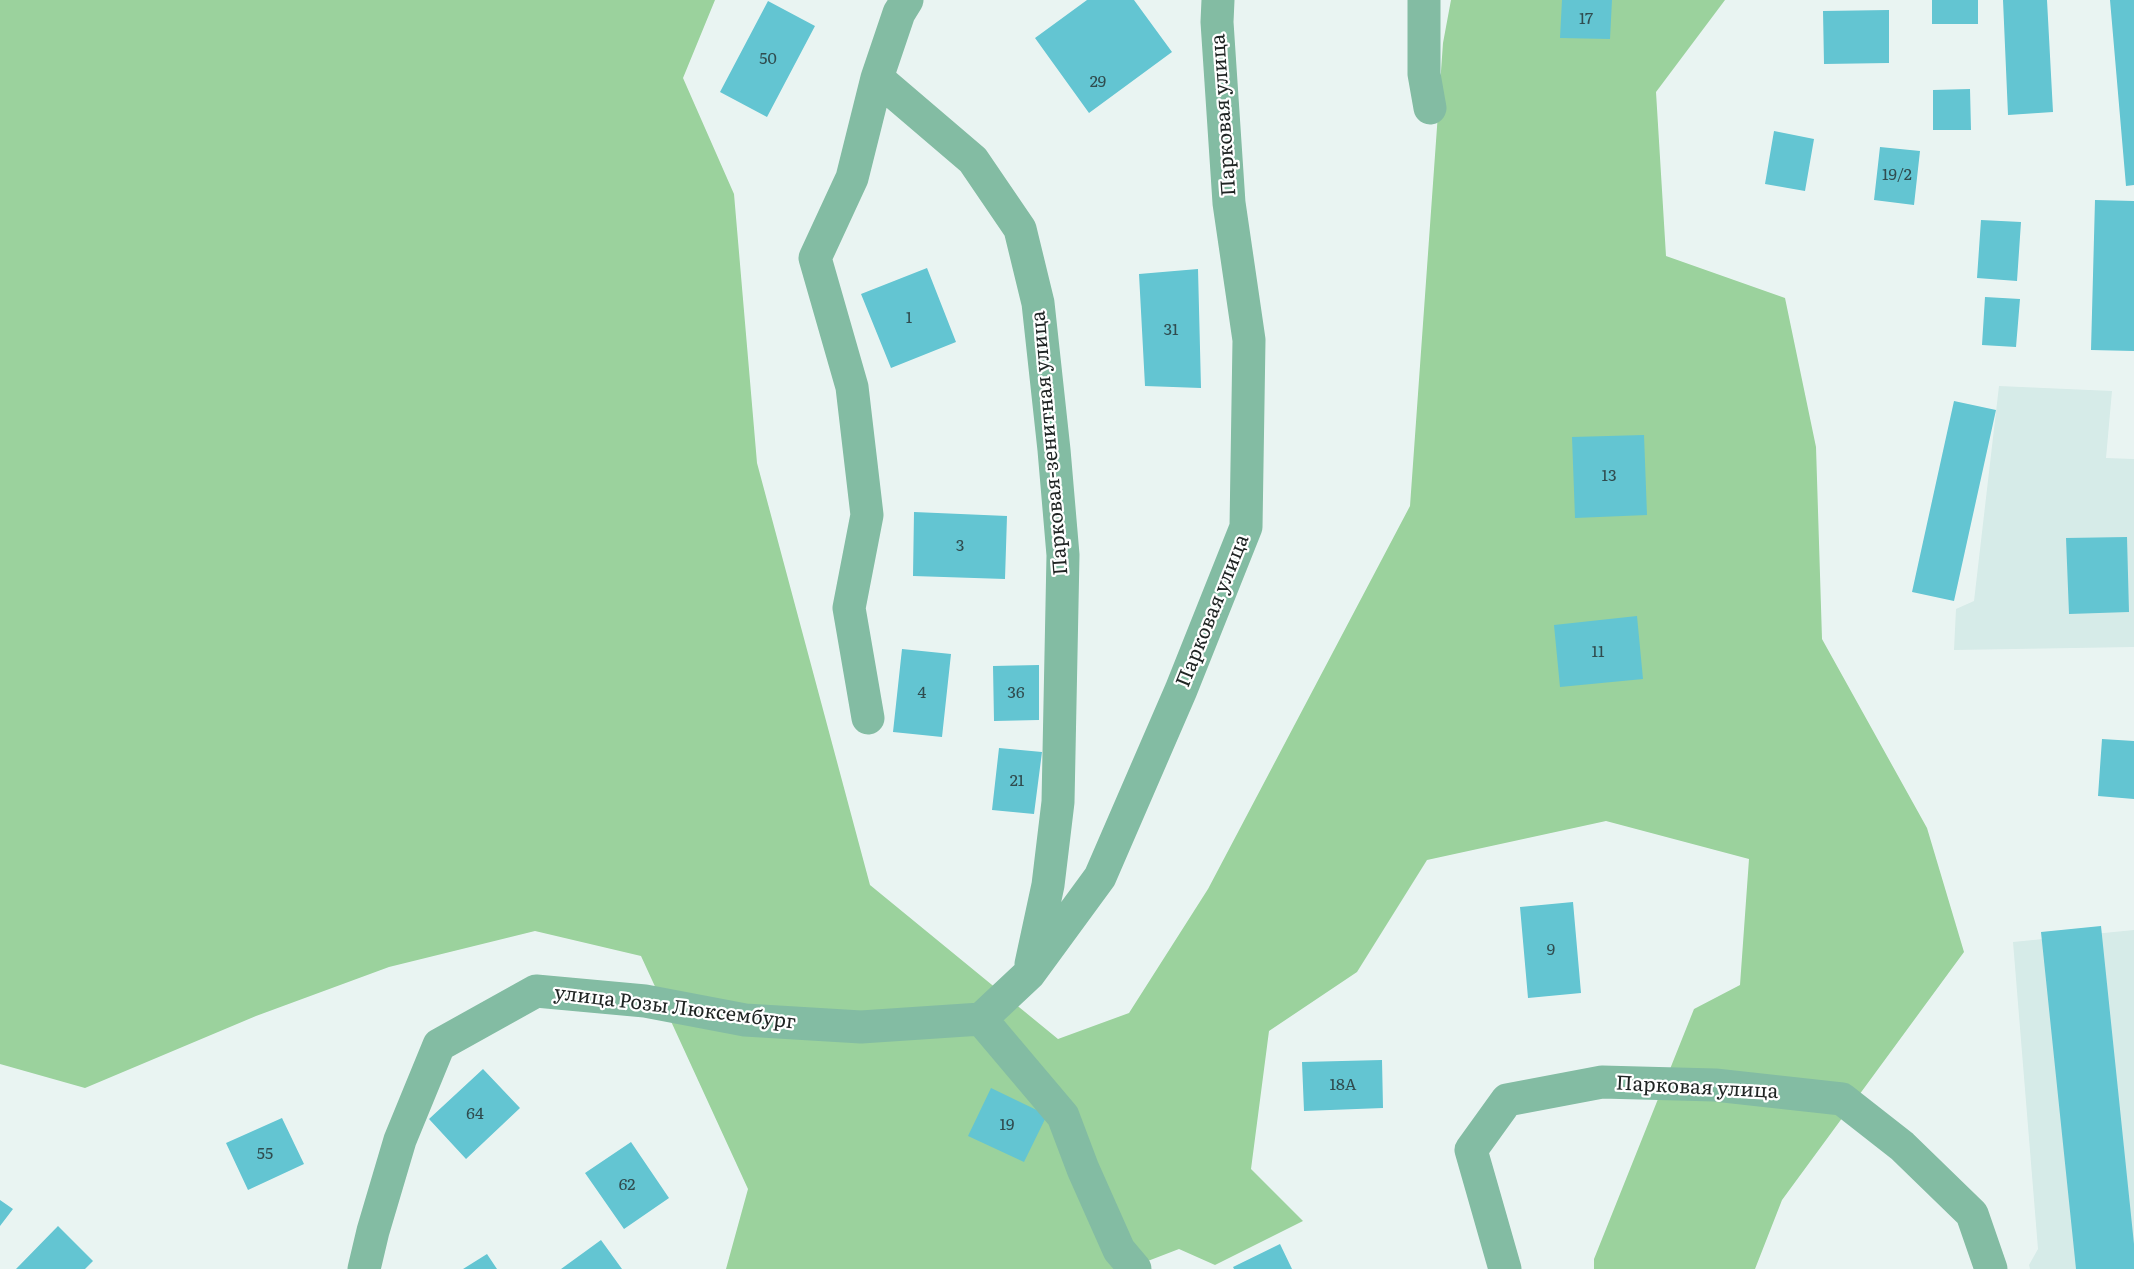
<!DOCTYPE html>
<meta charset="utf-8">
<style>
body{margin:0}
canvas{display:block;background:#e9f4f2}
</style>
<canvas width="2134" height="1269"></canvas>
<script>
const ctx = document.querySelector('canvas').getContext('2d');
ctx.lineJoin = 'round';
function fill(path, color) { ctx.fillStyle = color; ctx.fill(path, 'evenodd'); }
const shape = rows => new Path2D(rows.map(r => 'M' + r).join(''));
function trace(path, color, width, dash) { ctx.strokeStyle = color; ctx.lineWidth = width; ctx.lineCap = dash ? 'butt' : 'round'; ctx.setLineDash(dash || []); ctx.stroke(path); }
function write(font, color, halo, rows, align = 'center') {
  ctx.font = font + ' Literata,serif'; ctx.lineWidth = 4.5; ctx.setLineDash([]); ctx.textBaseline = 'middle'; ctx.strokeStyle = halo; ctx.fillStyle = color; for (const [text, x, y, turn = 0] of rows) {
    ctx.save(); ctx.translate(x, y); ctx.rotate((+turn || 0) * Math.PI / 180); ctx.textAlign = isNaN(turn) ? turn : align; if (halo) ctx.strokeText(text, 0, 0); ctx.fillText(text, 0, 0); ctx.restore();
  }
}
fill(shape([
 [1999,386,2112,391,2106,458,2134,459,2134,647,1954,650,1956,609,1974,601],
 [2134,930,2134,1269,2030,1269,2029,1265,2038,1249,2013,942]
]), '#d6ebe8');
fill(shape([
 [0,0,715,0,683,78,734,194,757,463,870,885,1058,1039,1129,1013,1208,889,1410,506,1443,43,1451,0,1725,0,1656,92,1666,256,1785,298,1816,447,1822,639,1927,828,1964,952,1782,1200,1755,1269,1594,1269,1594,1259,1694,1009,1740,985,1749,859,1606,821,1427,860,1357,972,1269,1031,1251,1169,1303,1221,1215,1265,1179,1249,1127,1269,726,1269,748,1189,641,956,535,931,389,967,256,1016,85,1088,0,1064]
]), '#9bd29d');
fill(shape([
 [1087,0,1134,0,1172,52,1089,113,1035,38],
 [1562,0,1612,0,1610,39,1560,38],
 [1932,0,1978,0,1978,24,1932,24],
 [2003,0,2047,0,2053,112,2008,115],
 [2110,0,2134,0,2134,185,2126,186],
 [768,1,815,26,767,117,720,92],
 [1889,10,1889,63,1824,64,1823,11],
 [1970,89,1971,130,1933,130,1933,90],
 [1774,131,1814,139,1805,191,1765,184],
 [1880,147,1920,151,1914,205,1874,200],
 [2095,200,2134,201,2134,351,2091,350],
 [1981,220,2021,222,2017,281,1977,278],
 [927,268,956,342,891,368,861,294],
 [1198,269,1201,388,1145,386,1139,274],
 [1985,297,2020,299,2016,347,1982,345],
 [1954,401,1996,410,1954,601,1912,592],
 [1644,435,1647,515,1575,518,1572,437],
 [914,512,1007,516,1005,579,913,576],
 [2127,537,2129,612,2069,614,2066,538],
 [1637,616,1643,679,1560,687,1554,625],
 [902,649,951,654,942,737,893,732],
 [1039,665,1039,720,994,721,993,666],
 [2102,739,2134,741,2134,799,2098,796],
 [999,748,1042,752,1034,814,992,810],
 [1573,902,1581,993,1528,998,1520,907],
 [2101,926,2134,1244,2134,1269,2076,1269,2041,932],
 [1382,1060,1383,1108,1304,1111,1302,1062],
 [483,1069,520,1108,466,1159,429,1119],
 [991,1088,1047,1115,1024,1162,968,1136],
 [282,1118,304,1164,248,1190,226,1143],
 [631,1142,669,1198,624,1229,585,1173],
 [0,1200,13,1209,0,1226],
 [58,1226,93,1261,85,1269,16,1269],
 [601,1240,622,1269,561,1269],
 [1280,1244,1292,1269,1234,1269,1233,1267],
 [487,1254,497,1269,463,1269]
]), '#63c5d2');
trace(shape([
 [1424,0,1424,74,1430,108],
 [877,78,973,160,1020,229,1038,303,1054,450,1063,555,1058,802,1048,885,1031,964],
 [868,718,849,608,867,515,852,387,815,258,852,178,877,78,899,13,907,0],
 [981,1019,1029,974,1100,877,1181,690,1246,527,1249,340,1229,203,1217,22,1218,0],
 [981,1019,1063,1116,1083,1169,1119,1250,1135,1269],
 [364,1269,373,1231,400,1140,439,1045,536,991,645,1001,745,1020,861,1027,981,1019],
 [1505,1269,1471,1150,1507,1100,1602,1082,1715,1085,1842,1099,1902,1146,1972,1214,1991,1269]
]), '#83bca3', 33);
write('16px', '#304c4f', null, [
 ["17",1586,19],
 ["50",768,59],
 ["29",1098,82],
 ["19/2",1897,175],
 ["1",909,318],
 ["31",1171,330],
 ["13",1609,476],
 ["3",960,546],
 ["11",1598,652],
 ["4",922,693],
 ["36",1016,693],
 ["21",1017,781],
 ["9",1551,950],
 ["18А",1343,1085],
 ["64",475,1114],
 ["19",1007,1125],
 ["55",265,1154],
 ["62",627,1185]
]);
write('20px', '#1f2423', '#fff', [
 ["Парковая улица",1224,115,-94],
 ["Парковая-зенитная улица",1050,443,-95],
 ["Парковая улица",1213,611,-68],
 ["улица Розы Люксембург",675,1008,7],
 ["Парковая улица",1697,1088,3]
]);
</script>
